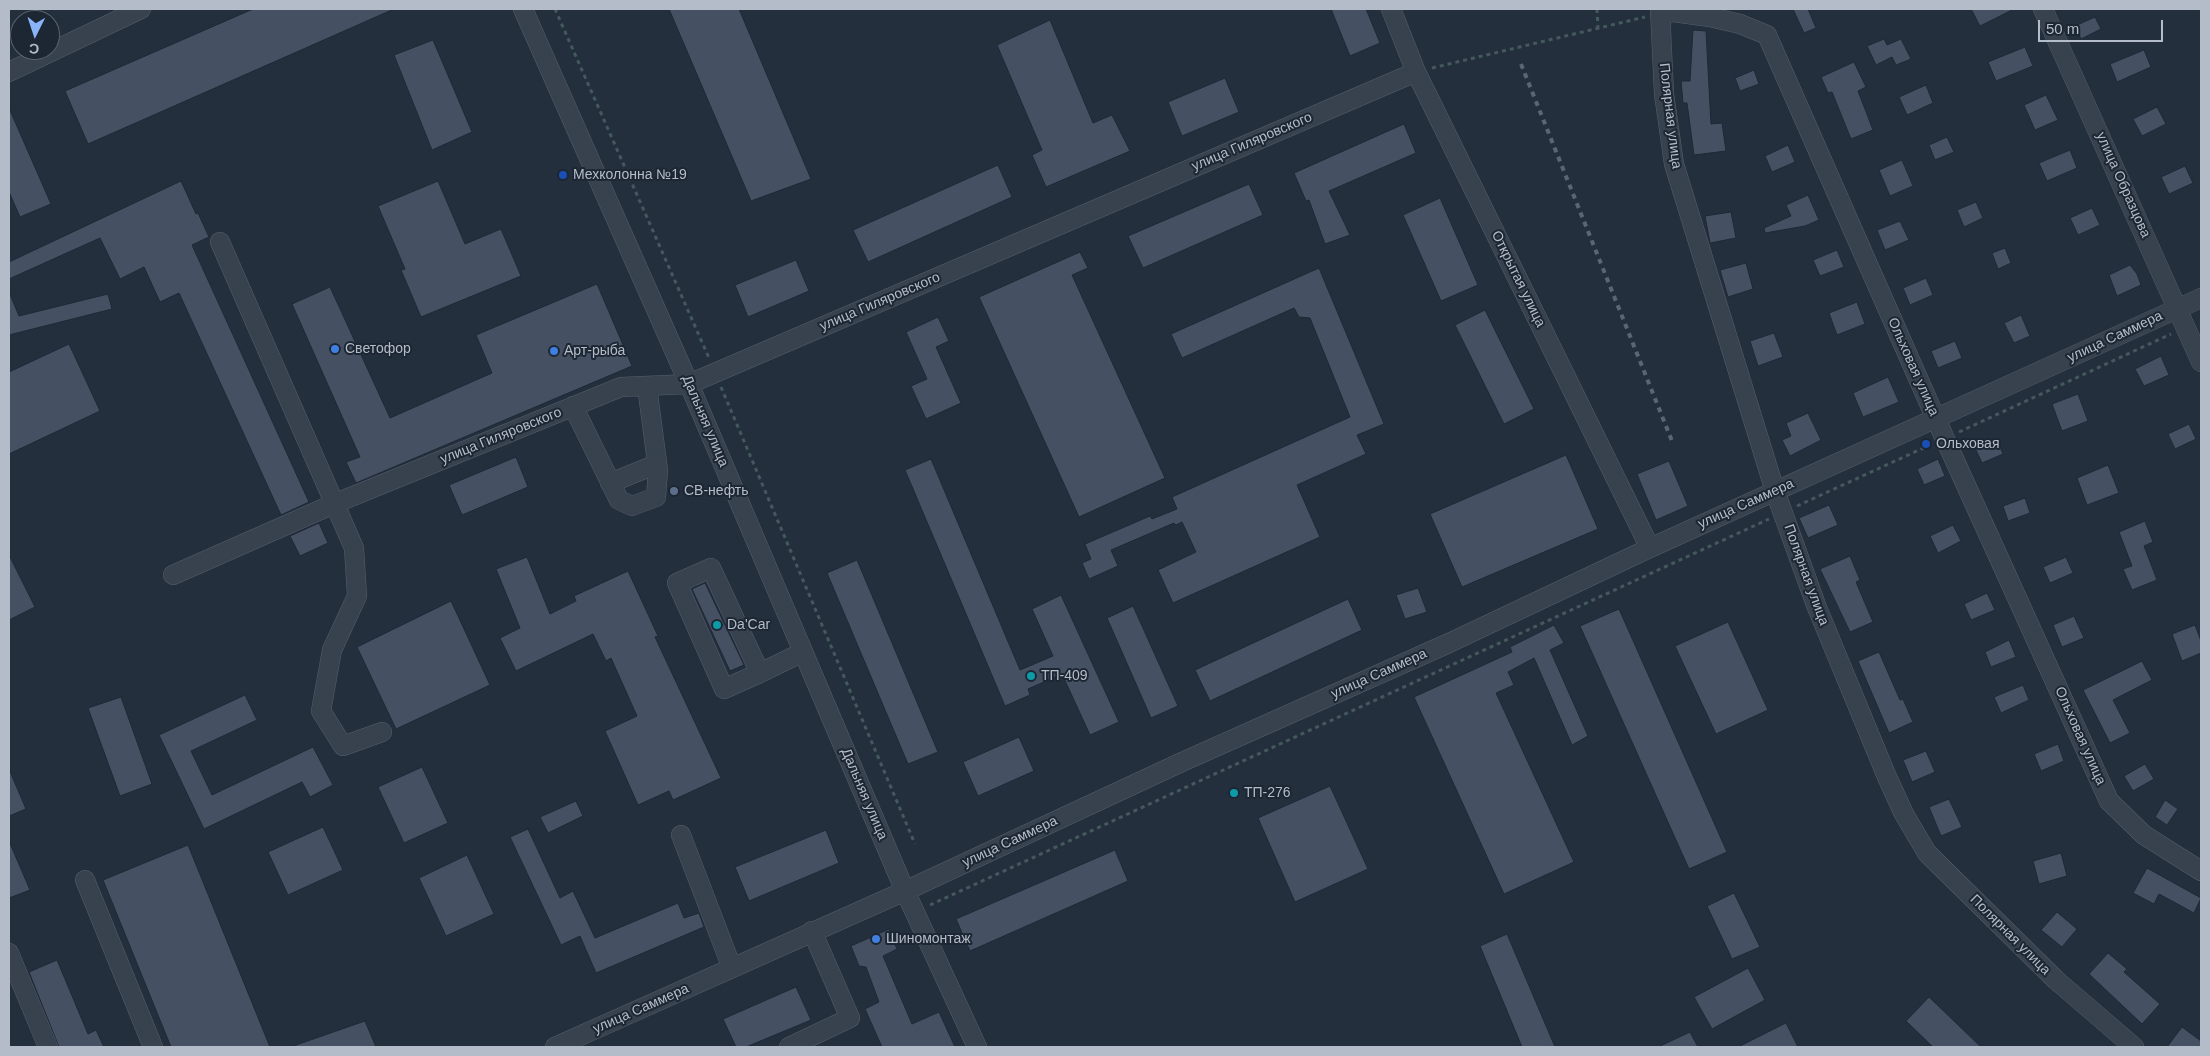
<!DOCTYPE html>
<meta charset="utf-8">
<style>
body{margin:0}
#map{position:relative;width:2210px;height:1056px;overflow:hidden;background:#242f3e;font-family:Arial,sans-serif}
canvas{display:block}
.frame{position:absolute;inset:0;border:10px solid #b4bcc9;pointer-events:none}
.north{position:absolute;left:10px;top:10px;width:50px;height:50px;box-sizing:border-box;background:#1d2633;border:1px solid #59626f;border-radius:50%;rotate:184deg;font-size:14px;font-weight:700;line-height:20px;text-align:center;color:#b4bcc9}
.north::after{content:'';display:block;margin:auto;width:18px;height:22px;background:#8ab4f8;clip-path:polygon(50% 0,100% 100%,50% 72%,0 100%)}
.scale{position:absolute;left:2038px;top:20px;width:125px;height:22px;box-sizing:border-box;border:2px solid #b4bcc9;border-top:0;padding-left:6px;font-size:15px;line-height:18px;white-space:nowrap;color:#b4bcc9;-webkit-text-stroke:4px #1d2633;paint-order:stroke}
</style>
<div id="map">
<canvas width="2210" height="1056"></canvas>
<div class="frame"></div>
<div class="north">С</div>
<div class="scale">50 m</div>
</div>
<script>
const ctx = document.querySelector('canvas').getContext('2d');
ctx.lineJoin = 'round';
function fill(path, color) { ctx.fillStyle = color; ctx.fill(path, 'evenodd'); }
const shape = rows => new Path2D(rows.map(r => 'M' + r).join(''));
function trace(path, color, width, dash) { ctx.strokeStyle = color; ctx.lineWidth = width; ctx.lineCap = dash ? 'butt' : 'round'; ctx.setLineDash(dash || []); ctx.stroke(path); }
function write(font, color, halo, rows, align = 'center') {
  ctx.font = font + ' Arial,sans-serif'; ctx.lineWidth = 4; ctx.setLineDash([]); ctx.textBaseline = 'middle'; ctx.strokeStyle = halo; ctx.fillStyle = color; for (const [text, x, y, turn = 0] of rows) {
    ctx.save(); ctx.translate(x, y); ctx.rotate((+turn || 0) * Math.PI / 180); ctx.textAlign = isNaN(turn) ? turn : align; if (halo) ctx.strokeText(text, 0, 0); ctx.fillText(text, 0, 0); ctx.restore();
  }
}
const building = shape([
 [253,9,394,9,88,144,65,91,253,9],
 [669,9,739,9,811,179,751,201,669,9],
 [1331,9,1366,9,1380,43,1350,56,1331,9],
 [1793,9,1808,9,1816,28,1804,33,1793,9],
 [1971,9,2014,9,1980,26,1971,9],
 [2095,17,2101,29,2081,39,2075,26,2095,17],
 [1050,20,1093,123,1112,115,1130,151,1046,187,1032,155,1042,150,997,45,1050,20],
 [1693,30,1706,31,1711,124,1722,123,1726,151,1694,155,1687,103,1683,103,1681,81,1690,81,1693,30],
 [1884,39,1887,45,1901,39,1911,59,1896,65,1892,57,1876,65,1867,46,1884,39],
 [433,40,472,132,432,150,394,55,433,40],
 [2025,47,2033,66,1996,81,1988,62,2025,47],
 [2144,50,2151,67,2117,82,2110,64,2144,50],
 [1854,62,1866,87,1858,91,1873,130,1851,139,1832,92,1828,93,1821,77,1854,62],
 [1754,70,1759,84,1740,91,1735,78,1754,70],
 [1225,78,1239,112,1182,136,1168,102,1225,78],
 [1926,85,1933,103,1907,115,1899,97,1926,85],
 [2046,95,2058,120,2035,130,2024,105,2046,95],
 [2157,107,2166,124,2142,136,2133,119,2157,107],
 [9,108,51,204,20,217,9,192,9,108],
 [1404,124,1416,153,1329,191,1350,235,1325,244,1309,200,1306,201,1294,173,1404,124],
 [1947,137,1954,152,1935,160,1929,145,1947,137],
 [1788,145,1795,162,1772,172,1765,156,1788,145],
 [2070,150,2077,168,2047,181,2039,163,2070,150],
 [1902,160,1913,186,1890,196,1879,170,1902,160],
 [998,165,1012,197,868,262,853,230,998,165],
 [2185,166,2193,183,2169,194,2161,177,2185,166],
 [181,181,196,214,198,213,209,237,192,245,309,502,281,515,179,293,160,302,144,267,120,279,100,238,9,279,9,262,181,181],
 [438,181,465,244,501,229,521,276,421,317,401,270,405,269,378,206,438,181],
 [1249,184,1263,215,1143,268,1128,236,1249,184],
 [1808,195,1819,220,1805,226,1765,233,1764,228,1791,216,1786,205,1808,195],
 [1440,198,1478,285,1441,301,1403,215,1440,198],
 [1976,202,1983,218,1964,227,1957,210,1976,202],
 [2092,208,2100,225,2078,235,2070,218,2092,208],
 [1731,212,1736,238,1710,243,1705,216,1731,212],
 [1900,221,1909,240,1885,250,1877,230,1900,221],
 [2005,248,2011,263,1998,269,1992,253,2005,248],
 [1837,250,1844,267,1820,276,1813,260,1837,250],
 [1080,252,1088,268,1072,275,1165,478,1079,517,979,297,1080,252],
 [796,260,809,291,748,317,735,285,796,260],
 [1746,263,1753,289,1728,297,1720,270,1746,263],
 [2130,265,2137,274,2141,285,2117,296,2109,275,2130,265],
 [1319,268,1384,424,1357,435,1366,454,1297,485,1320,537,1173,603,1158,570,1196,552,1182,522,1176,525,1174,523,1111,550,1118,566,1089,579,1082,563,1091,559,1085,544,1150,516,1152,519,1177,509,1172,497,1350,417,1310,318,1299,317,1294,308,1182,358,1171,334,1319,268],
 [1926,278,1933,295,1910,305,1903,288,1926,278],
 [597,284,632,366,356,483,346,462,360,457,292,304,330,287,390,418,492,373,476,335,597,284],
 [9,292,19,316,108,294,112,309,9,335,9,292],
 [1857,302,1865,324,1837,335,1829,313,1857,302],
 [1485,310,1534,409,1504,424,1455,325,1485,310],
 [2021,315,2030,336,2014,343,2004,323,2021,315],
 [938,317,949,341,936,347,961,403,926,419,911,386,927,379,906,332,938,317],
 [1774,333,1783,357,1758,366,1750,341,1774,333],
 [1955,341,1962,358,1938,368,1931,351,1955,341],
 [69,344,100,411,9,454,9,372,69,344],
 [2161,356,2169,375,2144,386,2135,369,2161,356],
 [1888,377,1899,402,1863,417,1853,393,1888,377],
 [2078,394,2088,421,2062,431,2052,404,2078,394],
 [1808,413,1821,440,1790,456,1782,440,1791,436,1786,423,1808,413],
 [2189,424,2196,439,2175,449,2168,434,2189,424],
 [1997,439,2003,454,1982,463,1975,448,1997,439],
 [1566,455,1598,529,1462,587,1430,514,1566,455],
 [516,457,528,487,462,515,449,485,516,457],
 [931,459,1020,670,1053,656,1032,609,1061,595,1119,722,1090,735,1062,674,1028,689,1030,695,1005,706,905,470,931,459],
 [1938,459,1945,476,1924,485,1917,469,1938,459],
 [1669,461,1688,506,1656,520,1637,474,1669,461],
 [2108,465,2119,493,2087,505,2077,478,2108,465],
 [2025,498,2030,513,2008,521,2003,506,2025,498],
 [1829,505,1838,525,1808,538,1799,518,1829,505],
 [2145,521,2153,542,2144,546,2157,580,2132,590,2123,569,2132,566,2119,532,2145,521],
 [319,523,328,543,300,556,290,536,319,523],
 [1953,525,1961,541,1938,553,1930,536,1953,525],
 [9,555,35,607,9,620,9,555],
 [1850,556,1860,580,1856,582,1873,622,1850,632,1820,569,1850,556],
 [527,557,550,614,576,601,574,596,628,571,658,636,655,637,721,778,673,800,669,791,638,805,605,731,637,716,611,658,606,661,593,634,516,671,500,638,520,628,496,569,527,557],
 [2066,557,2073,573,2050,583,2043,567,2066,557],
 [857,560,938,752,908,764,827,573,857,560],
 [705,583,744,665,730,671,692,589,705,583],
 [1418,588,1427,612,1405,619,1396,595,1418,588],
 [1987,593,1995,610,1971,620,1964,604,1987,593],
 [1348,599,1362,630,1210,701,1195,670,1348,599],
 [451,601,490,685,396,729,357,647,451,601],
 [1133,606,1178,706,1151,718,1107,618,1133,606],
 [1619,609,1727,852,1689,869,1580,626,1619,609],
 [2074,616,2084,638,2062,647,2053,625,2074,616],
 [1728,622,1768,710,1716,734,1675,646,1728,622],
 [1554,625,1564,643,1550,650,1588,736,1572,745,1534,658,1508,672,1514,685,1496,693,1574,862,1504,894,1414,697,1512,652,1510,647,1554,625],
 [2195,625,2201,641,2201,653,2182,661,2172,634,2195,625],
 [2009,640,2016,657,1991,667,1985,652,2009,640],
 [1879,652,1900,700,1903,699,1913,722,1889,733,1858,661,1879,652],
 [2142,661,2152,680,2113,700,2130,733,2110,743,2083,690,2142,661],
 [2023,685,2029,700,2001,713,1994,697,2023,685],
 [245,695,257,720,191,751,212,795,313,747,333,785,310,797,302,782,204,829,159,735,245,695],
 [121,697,152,784,120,796,88,708,121,697],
 [1019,737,1034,771,978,796,963,762,1019,737],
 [2058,744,2064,761,2041,771,2034,754,2058,744],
 [1926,751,1935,772,1912,782,1903,760,1926,751],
 [2145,764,2154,779,2133,791,2124,776,2145,764],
 [422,767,448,823,404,843,378,787,422,767],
 [9,769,26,809,9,816,9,769],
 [1330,786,1368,869,1295,902,1258,818,1330,786],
 [1949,799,1962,827,1941,836,1929,807,1949,799],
 [2165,800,2178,809,2167,825,2155,817,2165,800],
 [576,801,583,816,548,833,540,817,576,801],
 [323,827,343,870,288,895,268,852,323,827],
 [528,829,560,898,573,891,595,938,678,903,684,918,699,913,704,927,596,973,580,936,561,945,510,837,528,829],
 [826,830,839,863,749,901,735,867,826,830],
 [9,841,30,890,9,898,9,841],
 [188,845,270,1047,171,1047,103,880,188,845],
 [1115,850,1128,881,970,951,956,919,1115,850],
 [2061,853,2067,876,2039,884,2033,861,2061,853],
 [467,855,494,914,446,936,419,878,467,855],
 [2147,868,2201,898,2194,913,2159,894,2154,904,2133,893,2147,868],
 [1734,893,1760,947,1732,959,1707,906,1734,893],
 [2057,912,2077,929,2062,947,2041,930,2057,912],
 [889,929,897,949,883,956,912,1024,939,1012,955,1047,882,1047,865,1009,879,1002,866,967,859,966,851,946,889,929],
 [1507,934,1555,1047,1522,1047,1480,946,1507,934],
 [2108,953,2127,969,2124,972,2160,1004,2142,1024,2089,974,2108,953],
 [57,960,88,1034,96,1030,104,1047,59,1047,29,972,57,960],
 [1748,968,1765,1000,1712,1029,1694,997,1748,968],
 [796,987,811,1020,746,1047,736,1047,723,1019,796,987],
 [1929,997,1981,1047,1933,1047,1906,1021,1929,997],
 [365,1021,376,1047,296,1047,296,1045,365,1021],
 [1786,1023,1798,1047,1738,1047,1786,1023],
 [2182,1027,2201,1041,2201,1047,2167,1047,2182,1027],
 [1690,1032,1698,1047,1658,1047,1690,1032]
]);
fill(building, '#455162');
trace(building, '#1f2835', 1);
const minor = shape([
 [523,9,689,384,905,891,977,1047],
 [1391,9,1416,72,1650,548],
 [1660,9,1664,94,1674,164,1775,491,1816,605,1887,777,1904,814,1927,853,2056,980,2134,1047],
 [2043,9,2201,362],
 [1660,14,1673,12,1710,17,1740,24,1767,35,1936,419,2109,801,2144,835,2201,871],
 [9,72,141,9],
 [220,242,354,548,357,596,332,650,321,711,343,746,382,732],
 [573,406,619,500,632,506,656,497,658,470,647,386],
 [610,483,657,464],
 [173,575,336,503,621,387,689,384,1416,72],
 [760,673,711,568,677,583,724,689,760,673,803,652],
 [681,835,732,968],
 [85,880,153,1047],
 [9,953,48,1047],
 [555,1047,905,891,1182,762,1449,643,1650,548,2201,298],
 [789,1047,850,1018,812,931]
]);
trace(minor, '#565f6c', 20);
trace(shape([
 [555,9,709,358],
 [1597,9,1598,28],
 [1432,68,1645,17],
 [721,387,915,844],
 [1959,432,2171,334],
 [1797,506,1930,445],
 [930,905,1769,519]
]), '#44595c', 3, [4, 4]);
trace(minor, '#38414e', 19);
trace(shape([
 [1521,64,1672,441]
]), '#5a6575', 4, [5, 5]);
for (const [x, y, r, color] of [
 [563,175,5,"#1a4fb4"],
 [335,349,5,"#3f7fe0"],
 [554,351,5,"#3f7fe0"],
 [1926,444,5,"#1a4fb4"],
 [674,491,5,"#5c6f8a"],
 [717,625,5,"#0f9aa8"],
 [1031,676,5,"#0f9aa8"],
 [1234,793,5,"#0f9aa8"],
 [876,939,5,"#3f7fe0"]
]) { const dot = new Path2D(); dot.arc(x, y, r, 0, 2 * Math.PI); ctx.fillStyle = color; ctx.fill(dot); trace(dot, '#1d2633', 2); }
write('14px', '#b4bcc9', '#1d2633', [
 ["Полярная улица",1670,116,83],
 ["улица Гиляровского",1252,142,-23],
 ["улица Образцова",2123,185,66],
 ["Открытая улица",1518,279,64],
 ["улица Гиляровского",880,302,-23],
 ["улица Саммера",2115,337,-25],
 ["Ольховая улица",1913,367,66],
 ["Дальняя улица",705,421,67],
 ["улица Гиляровского",501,436,-22],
 ["улица Саммера",1746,504,-24],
 ["Полярная улица",1806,575,70],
 ["улица Саммера",1379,674,-24],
 ["Ольховая улица",2080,736,66],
 ["Дальняя улица",864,794,67],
 ["улица Саммера",1010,842,-25],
 ["Полярная улица",2010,935,45],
 ["улица Саммера",641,1009,-24]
]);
write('14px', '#b4bcc9', '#1d2633', [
 ["Мехколонна №19",573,175],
 ["Светофор",345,349],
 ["Арт-рыба",564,351],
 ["Ольховая",1936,444],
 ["СВ-нефть",684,491],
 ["Da'Car",727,625],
 ["ТП-409",1041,676],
 ["ТП-276",1244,793],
 ["Шиномонтаж",886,939]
], 'left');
</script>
